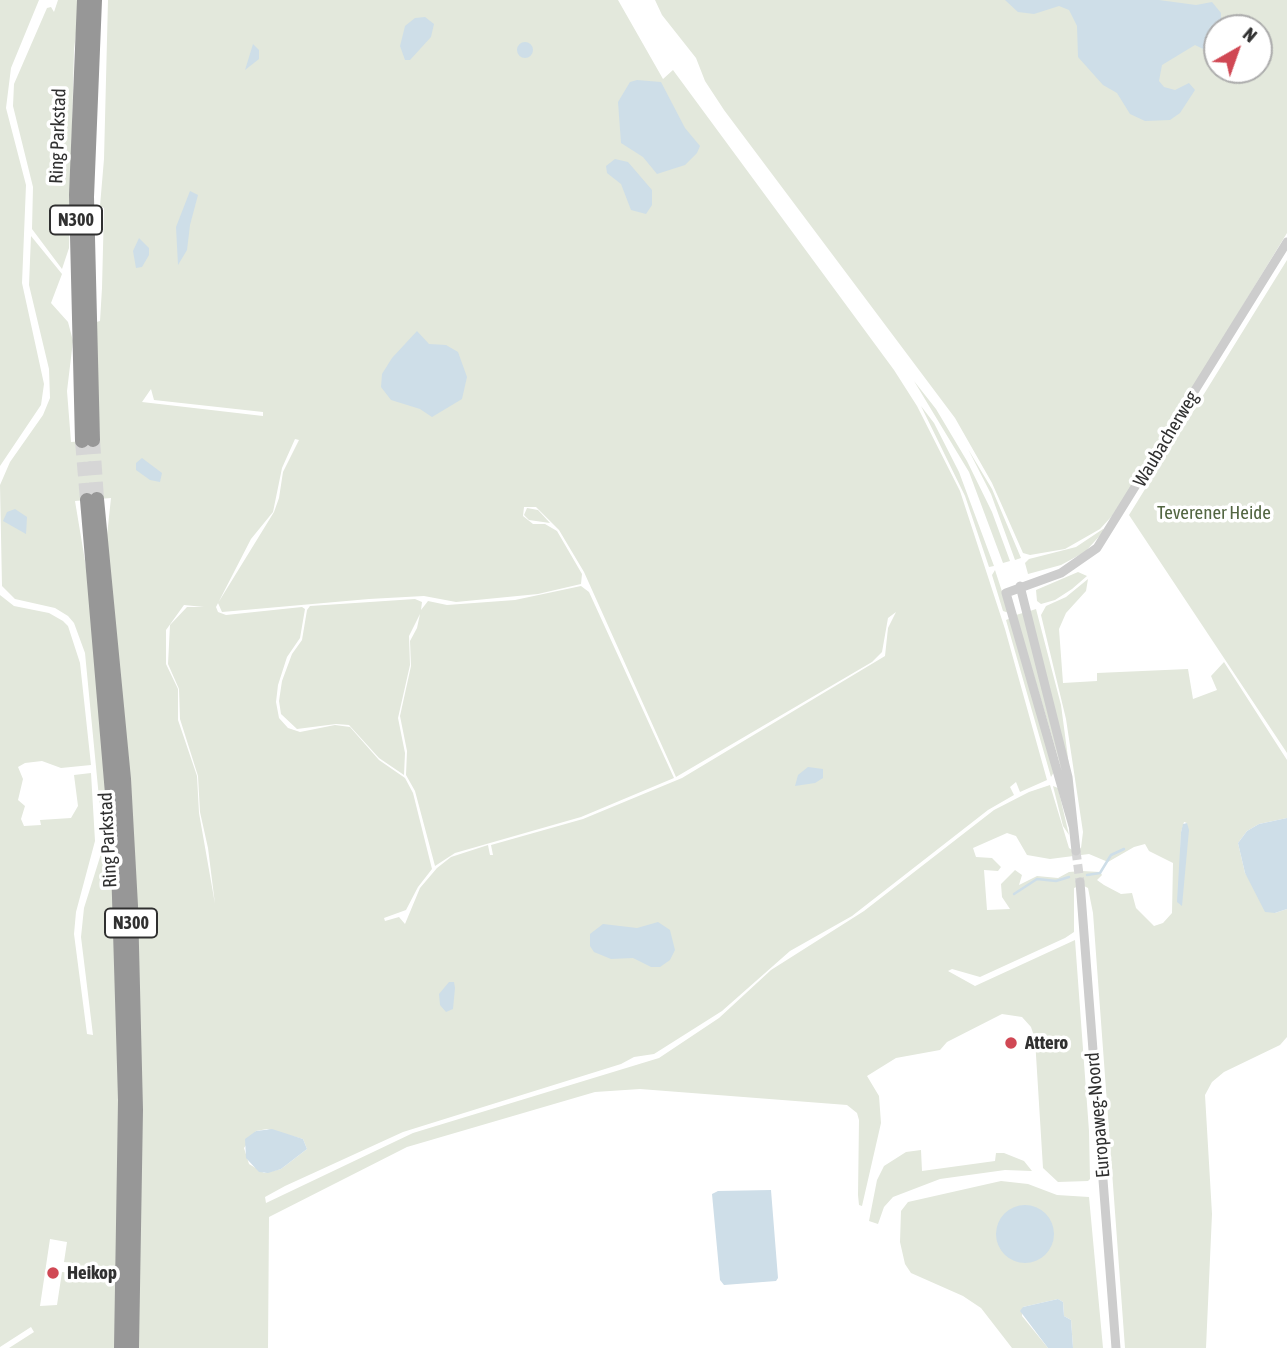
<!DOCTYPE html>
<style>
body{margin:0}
#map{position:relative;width:1287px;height:1348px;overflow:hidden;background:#fff;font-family:"Asap Condensed",sans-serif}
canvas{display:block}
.north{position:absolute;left:1203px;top:14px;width:70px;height:70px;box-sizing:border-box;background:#fff;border:2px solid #acacac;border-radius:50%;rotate:40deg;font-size:19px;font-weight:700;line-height:28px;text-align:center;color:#303030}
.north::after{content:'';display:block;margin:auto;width:24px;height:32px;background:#d04854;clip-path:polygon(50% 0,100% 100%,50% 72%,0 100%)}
</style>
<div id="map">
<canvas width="1287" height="1348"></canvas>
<div class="north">N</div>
</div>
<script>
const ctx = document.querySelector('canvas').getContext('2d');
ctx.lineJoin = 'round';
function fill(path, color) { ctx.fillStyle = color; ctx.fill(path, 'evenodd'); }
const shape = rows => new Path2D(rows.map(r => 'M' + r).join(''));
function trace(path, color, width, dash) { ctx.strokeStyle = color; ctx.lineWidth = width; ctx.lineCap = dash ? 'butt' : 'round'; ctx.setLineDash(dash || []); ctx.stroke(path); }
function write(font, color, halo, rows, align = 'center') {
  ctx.font = font + ' "Asap Condensed",sans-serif'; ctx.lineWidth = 7; ctx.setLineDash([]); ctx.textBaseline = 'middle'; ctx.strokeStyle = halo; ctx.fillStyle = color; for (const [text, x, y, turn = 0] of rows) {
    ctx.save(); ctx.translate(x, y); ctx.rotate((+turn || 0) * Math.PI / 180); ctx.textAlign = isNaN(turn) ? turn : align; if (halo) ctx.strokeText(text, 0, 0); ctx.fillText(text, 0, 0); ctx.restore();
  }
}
fill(shape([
 [0,0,39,0,11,68,6,108,26,185,22,283,44,384,41,405,0,466],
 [58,0,80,0,74,50,69,248,62,269,32,229,33,187,13,106,14,84,47,8,51,7,54,12],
 [108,0,618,0,663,79,673,70,894,370,917,406,960,491,1005,629,1047,780,1020,792,1016,782,1010,787,1014,795,988,810,852,916,790,951,722,1011,654,1054,634,1057,621,1064,403,1132,285,1186,265,1197,266,1203,413,1133,659,1058,719,1018,771,970,864,911,994,810,1029,792,1050,785,1069,848,1074,851,1081,848,1083,832,1066,719,1041,615,1046,606,1066,597,1088,579,1086,591,1066,613,1059,629,1063,683,1097,681,1097,673,1188,669,1193,699,1217,690,1211,676,1224,662,1287,760,1287,818,1259,824,1247,831,1238,843,1245,873,1275,913,1287,909,1287,1037,1280,1045,1224,1072,1212,1082,1205,1095,1212,1214,1206,1348,1125,1348,1093,913,1088,888,1082,885,1074,888,1074,932,1065,938,980,977,952,969,948,971,975,986,1075,940,1089,1131,1090,1179,1088,1181,1058,1182,1043,1168,1035,1039,1031,1027,1022,1017,1002,1014,947,1042,940,1050,896,1058,867,1076,879,1096,881,1123,862,1206,859,1205,858,1195,859,1120,857,1113,847,1105,640,1089,595,1092,407,1147,269,1217,268,1348,136,1348,106,545,111,498,75,501,91,597,116,920,120,1062,117,1348,9,1348,34,1332,31,1327,0,1347,0,595,14,606,49,613,63,621,68,626,80,663,91,765,61,768,42,761,25,763,18,767,23,779,18,800,25,806,21,819,24,826,41,825,40,820,71,818,78,806,74,775,91,773,95,841,76,912,74,934,87,1034,93,1035,81,937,84,908,100,857,102,829,85,653,74,623,68,616,55,608,15,599,2,586,0,485,10,462,43,415,50,398,49,369,29,285,31,236,62,274,51,303,68,322,73,341,67,391,71,442,100,440,93,323,100,321,102,288,104,208,100,206,104,159],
 [151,389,154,400,263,412,263,416,142,402],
 [295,439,299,440,283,472,279,498,274,512,218,603,222,612,369,599,424,596,456,602,538,594,581,584,582,574,557,531,545,524,533,524,523,516,524,507,536,507,559,530,584,572,676,777,872,662,882,652,888,618,896,612,888,628,885,656,682,778,583,819,491,845,493,855,490,855,488,845,451,857,437,868,420,888,405,924,399,917,385,921,384,918,406,910,418,887,432,869,413,793,405,778,379,760,350,727,335,725,300,732,288,728,279,718,276,702,278,685,287,657,300,638,305,609,302,607,226,615,218,612,216,607,251,539,273,512,282,468],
 [184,605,204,607,187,607,170,625,168,664,179,689,180,719,198,776,200,812,208,848,215,904,199,813,197,776,178,720,178,689,166,664,166,630],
 [1184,822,1187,823,1179,905,1181,832],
 [1007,833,1016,836,1027,855,1050,859,1089,854,1108,862,1134,847,1145,844,1149,851,1173,863,1172,913,1163,923,1154,926,1136,908,1132,893,1121,894,1104,885,1097,880,1102,875,1100,872,1082,871,1069,872,1058,878,1037,876,1019,885,1022,875,1015,870,1001,884,1002,897,1010,909,987,910,984,870,998,871,1001,867,992,858,976,857,973,848],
 [267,1129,303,1139,307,1149,281,1169,264,1173,249,1164,244,1148,256,1131],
 [50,1239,67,1242,64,1262,72,1263,71,1273,62,1272,57,1305,40,1306],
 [655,0,1287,0,1287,233,1162,438,1112,516,1100,529,1065,549,1030,555,1023,553,992,483,955,418,724,110,705,81,696,58,662,15],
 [1217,28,1259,28,1259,70,1217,70],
 [1287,260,1287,753,1129,515],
 [914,381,936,409,967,461,992,512,1010,561,1003,563,969,472],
 [921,406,934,423,959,472,994,566,989,567,965,496],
 [968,449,992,489,1021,558,1015,560,991,494],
 [527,508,538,510,550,523,529,520,524,515],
 [1103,529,1104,531,1085,552,1061,565,1028,574,1025,563,1029,559,1076,547],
 [995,570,1009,613,1003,611,992,575],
 [1078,572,1087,576,1072,589,1055,600,1041,604,1037,601,1036,590],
 [581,586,589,592,674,778,581,817,455,853,435,866,415,791,406,775,407,751,400,716,411,666,410,641,417,628,420,614,409,636,410,665,398,718,405,753,404,775,379,758,349,725,336,724,297,729,281,714,279,701,282,681,292,654,302,640,307,610,310,606,415,599,422,602,421,610,428,601,447,605,515,600],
 [1036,609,1061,705,1070,773,1030,611],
 [1026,612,1064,773,1063,774,1016,615],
 [1011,618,1054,772,1051,777,1006,620],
 [1053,786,1058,788,1069,835,1063,826],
 [921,1150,922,1171,995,1161,996,1153,1004,1153,1024,1161,1032,1171,1005,1170,940,1179,893,1197,884,1207,878,1224,869,1221,877,1180,884,1166,906,1152],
 [1001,1181,1028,1184,1057,1195,1089,1197,1103,1348,1073,1348,1071,1320,1064,1316,1063,1302,1058,1299,1023,1307,1022,1316,1048,1348,1012,1348,981,1308,963,1296,911,1273,905,1264,900,1242,901,1211,908,1202]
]), '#e3e8dc');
fill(shape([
 [1005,0,1159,0,1196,5,1212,2,1221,13,1221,28,1217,28,1214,51,1209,52,1195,45,1162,65,1159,81,1164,87,1175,90,1189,83,1195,90,1180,113,1170,120,1145,121,1130,114,1117,93,1103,85,1078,57,1077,26,1069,10,1059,6,1034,14,1018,12],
 [425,17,434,24,431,37,410,60,405,60,400,46,405,26,415,18],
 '517 50a8 8 0 1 1 16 0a8 8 0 1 1-16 0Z',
 [253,44,259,50,259,59,245,70],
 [637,80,661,82,685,128,700,146,697,153,685,165,657,174,643,157,621,143,618,102,630,82],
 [615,159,628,162,652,190,652,205,646,214,631,210,621,184,607,173,606,166],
 [190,191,198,195,190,225,187,250,178,265,176,227],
 [139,238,149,248,149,255,142,267,136,268,133,251],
 [417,331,429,344,446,345,458,352,467,377,462,399,432,417,420,409,391,400,381,387,382,374,392,358],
 [142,458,162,473,160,482,150,480,136,470,136,463],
 [15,509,27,517,26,534,3,521,7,512],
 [808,767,823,769,823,778,815,783,795,786,798,775],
 [1287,818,1287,909,1275,913,1265,912,1245,873,1238,843,1247,831,1259,824],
 [1187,823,1189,830,1182,906,1177,902,1181,832,1183,824],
 [658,922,670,930,675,950,670,960,660,967,651,967,633,958,611,959,594,952,590,946,590,934,603,924,637,928],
 [449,982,454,982,455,988,453,1009,446,1012,440,1005,439,994],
 [272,1129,303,1139,307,1149,281,1169,268,1173,259,1172,246,1158,245,1139,256,1131],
 [771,1190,778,1278,776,1281,724,1285,720,1280,712,1194,718,1191],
 '996 1234a29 29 0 1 1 58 0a29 29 0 1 1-58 0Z',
 [1058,1299,1063,1302,1064,1316,1071,1320,1073,1348,1048,1348,1020,1311,1023,1307]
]), '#cedee8');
trace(shape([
 [1087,875,1100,873,1111,855,1124,849],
 [1014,894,1037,879,1056,881,1069,877]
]), '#cedee8', 2.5);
trace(shape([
 [1076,851,1080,882]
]), '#d6d6d6', 9, [9, 4.5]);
trace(shape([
 [93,440,97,499],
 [82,441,87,500]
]), '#d6d6d6', 14, [14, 7]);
trace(shape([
 [1020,586,1068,777,1076,851],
 [1073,826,1006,593,1061,573,1097,548,1287,242],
 [1080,882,1116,1348]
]), '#cdcdcd', 9);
trace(shape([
 [93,440,87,197,95,0],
 [82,441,76,195,84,0],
 [97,499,124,779,131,906,136,1110,132,1348],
 [87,500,118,864,125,1100,121,1348]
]), '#979797', 14);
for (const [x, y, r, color] of [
 [1011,1043,7,"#d04854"],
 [53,1273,7,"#d04854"]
]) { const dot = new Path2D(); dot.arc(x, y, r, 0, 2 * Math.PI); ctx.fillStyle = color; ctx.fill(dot); trace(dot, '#fff', 2.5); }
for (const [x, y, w] of [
 [76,220,52],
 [131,923,52]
]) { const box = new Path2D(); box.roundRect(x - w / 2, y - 14.5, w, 29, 5); ctx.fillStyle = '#fff'; ctx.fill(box); trace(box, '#303030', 2); }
write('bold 18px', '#303030', null, [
 ["N300",76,220],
 ["N300",131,923]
]);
write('19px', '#303030', '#fff', [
 ["Ring Parkstad",58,136,-88],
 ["Waubacherweg",1166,439,-59],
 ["Ring Parkstad",108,840,-93],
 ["Europaweg-Noord",1098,1115,-95]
]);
write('19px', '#536642', '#fff', [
 ["Teverener Heide",1214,513]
]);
write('bold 19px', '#303030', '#fff', [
 ["Attero",1025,1043],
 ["Heikop",67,1273]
], 'left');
</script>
